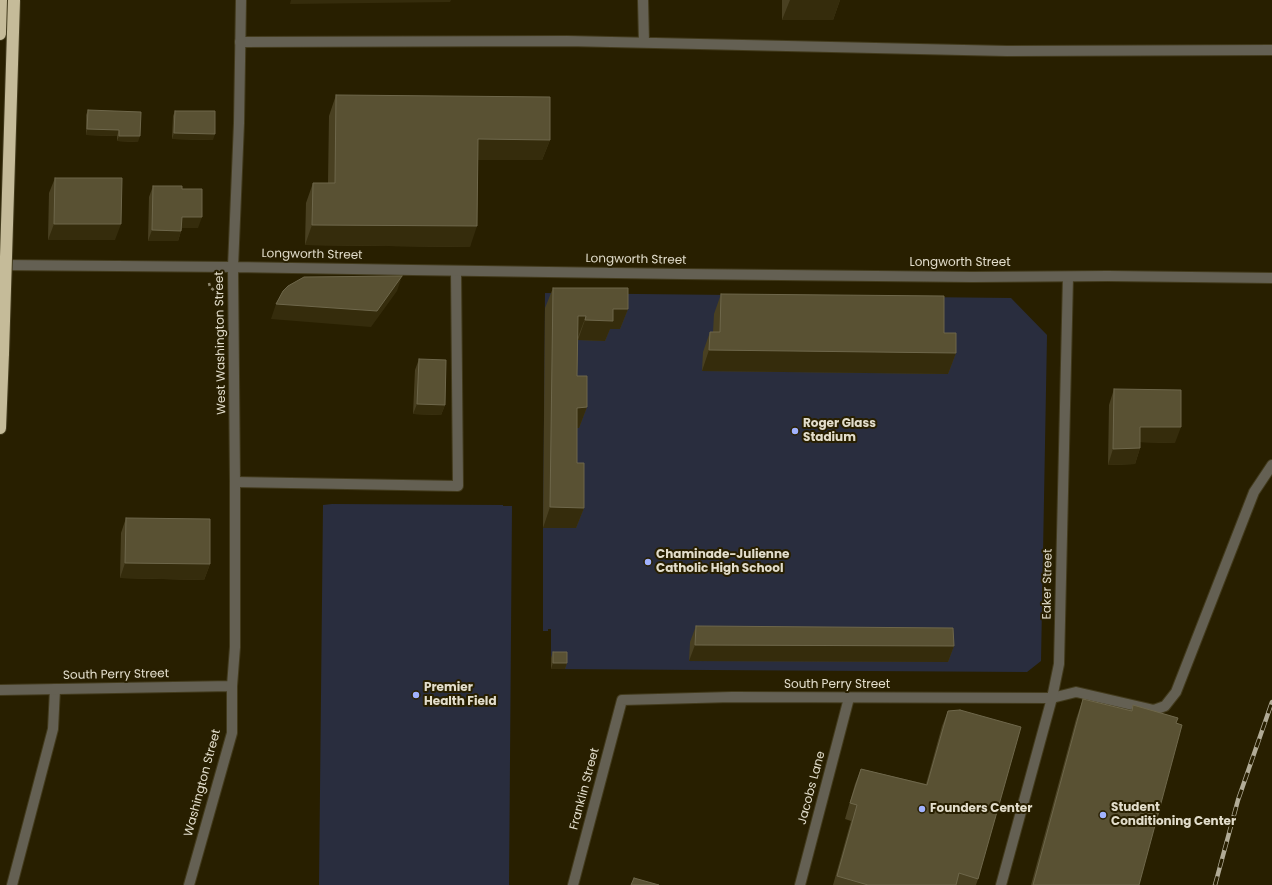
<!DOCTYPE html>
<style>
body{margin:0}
canvas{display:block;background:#281f00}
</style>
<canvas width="1272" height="885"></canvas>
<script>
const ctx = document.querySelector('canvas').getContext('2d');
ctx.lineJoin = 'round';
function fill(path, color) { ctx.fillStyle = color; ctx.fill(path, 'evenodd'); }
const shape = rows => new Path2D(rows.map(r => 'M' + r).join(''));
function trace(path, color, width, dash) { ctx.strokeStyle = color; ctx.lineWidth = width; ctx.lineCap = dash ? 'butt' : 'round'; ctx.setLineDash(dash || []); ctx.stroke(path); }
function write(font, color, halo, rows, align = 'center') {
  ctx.font = font + ' Poppins,sans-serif'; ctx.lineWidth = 4; ctx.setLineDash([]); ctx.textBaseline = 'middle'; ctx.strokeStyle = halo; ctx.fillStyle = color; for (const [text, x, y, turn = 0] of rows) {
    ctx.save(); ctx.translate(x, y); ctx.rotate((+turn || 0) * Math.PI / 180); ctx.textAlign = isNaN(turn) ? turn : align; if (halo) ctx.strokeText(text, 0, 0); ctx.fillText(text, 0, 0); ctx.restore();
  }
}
fill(shape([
 [545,293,1011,298,1047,335,1041,661,1027,672,551,669,551,629,548,629,548,631,543,631,543,528],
 [332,504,503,505,503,506,512,506,509,885,319,885,323,505]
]), '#292d3e');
const service = shape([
 [643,0,644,42],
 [240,42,567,41,1007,51,1272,50],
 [235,482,458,486,456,271],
 [1052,698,1076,692,1154,710,1165,706,1176,692,1254,492,1272,465],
 [12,885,53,729,55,689],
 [800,885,849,698]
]);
const minor = shape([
 [573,885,622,700,732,697,1052,698],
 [1001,885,1052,698,1059,664,1068,277]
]);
const tertiary = shape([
 [0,265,233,267,412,270,683,274,972,277,1108,276,1272,278],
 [0,690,232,686],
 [189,885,232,733,232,686,235,647,235,482,233,267,239,123,241,0]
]);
const motorway = shape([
 [0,34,5,0],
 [0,428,3,353]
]);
trace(service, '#423a1c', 12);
trace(minor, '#423a1c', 12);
trace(tertiary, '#423a1c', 12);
trace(motorway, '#423a1c', 14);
trace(shape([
 [209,283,210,287,217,293]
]), '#8e876f', 2.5, [3, 3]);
trace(service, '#646053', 10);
trace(minor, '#646053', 10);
trace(tertiary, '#646053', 10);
trace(motorway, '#c5bb99', 12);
const rail = shape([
 [1215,885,1238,800,1272,702]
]);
trace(rail, '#b1ab96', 4.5);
trace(rail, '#281f00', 3, [9]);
const motorwayBridge = shape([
 [3,353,14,0]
]);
trace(motorwayBridge, '#423a1c', 14, []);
trace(motorwayBridge, '#c5bb99', 12);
fill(shape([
 [782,0,840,0,833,20,782,20],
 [336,95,550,140,542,160,478,160,470,247,305,245,306,203,313,183,328,183,329,116],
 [88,110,138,142,117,141,117,136,86,135,86,115],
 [175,111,213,140,172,139,173,116],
 [55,178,115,240,48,240,49,193],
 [153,186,182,189,198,228,182,228,178,241,148,241,149,197],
 [553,288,628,309,620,329,610,329,605,341,578,340,578,337,577,376,587,407,579,428,577,428,577,463,584,508,576,528,543,528,545,308],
 [721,294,944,333,956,353,948,374,702,371,703,352,710,332,713,332,714,314],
 [419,359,445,405,441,415,413,414,415,370],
 [1114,389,1175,443,1140,442,1140,448,1135,464,1108,465,1109,405],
 [126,518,210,564,204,580,120,578,121,533],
 [696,626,954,646,948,662,689,661,690,642],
 [553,652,567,663,565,669,551,669,551,658],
 [1083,699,1131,711,1133,705,1176,723,1139,885,1031,885,1076,719],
 [948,711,978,879,976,885,833,885,851,821,845,819,855,784,861,769,926,784,942,726]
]), '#494021');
fill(shape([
 [291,0,451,0,450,2,290,4],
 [790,0,840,0,833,20,782,20],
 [87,129,119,130,117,136,86,135],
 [174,133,215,134,213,140,172,139],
 [119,136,140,136,138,142,117,141],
 [478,139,550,140,542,160,471,160],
 [182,217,202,217,198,228,178,228],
 [54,224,121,224,115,240,48,240],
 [312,225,477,226,470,247,305,245],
 [152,230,181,231,178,241,148,241],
 [402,276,397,291,371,327,271,319,276,304],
 [613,309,628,309,620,329,610,329,605,341,578,340,585,320],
 [578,316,586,316,578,337,570,337],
 [709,350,956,353,948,374,702,371],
 [417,404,445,405,441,415,413,414],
 [587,407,579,428,570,428,577,408],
 [1140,427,1181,427,1175,443,1135,442],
 [1140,448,1135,464,1108,465,1113,449],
 [550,507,584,508,576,528,543,528],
 [125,563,210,564,204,580,120,578],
 [695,645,954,646,948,662,689,661],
 [553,663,567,663,565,669,551,669]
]), '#352c0c');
const building = shape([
 [336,95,550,97,550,140,478,139,477,226,312,225,313,183,335,183,336,95],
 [88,110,141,112,140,136,119,136,119,130,87,129,88,110],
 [175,111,215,111,215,134,174,133,175,111],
 [55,178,122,178,121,224,54,224,55,178],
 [153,186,182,186,182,189,202,189,202,217,182,217,181,231,152,230,153,186],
 [402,276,377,311,276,304,283,291,288,286,304,277,402,276],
 [553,288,628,288,628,309,613,309,613,321,585,320,586,316,578,316,577,376,587,376,587,407,577,408,577,463,584,463,584,508,550,507,553,288],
 [721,294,944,296,944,333,956,333,956,353,709,350,710,332,720,332,721,294],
 [419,359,446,360,445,405,417,404,419,359],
 [1114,389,1181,390,1181,427,1140,427,1140,448,1113,449,1114,389],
 [126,518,210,519,210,564,125,563,126,518],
 [696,626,953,628,954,646,695,645,696,626],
 [553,652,567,652,567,663,553,663,553,652],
 [1083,699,1132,711,1133,705,1178,718,1176,723,1182,725,1139,885,1033,885,1083,699],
 [960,710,1021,727,978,879,959,873,956,885,868,885,837,876,857,805,850,803,861,769,927,785,948,711,960,710],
 [634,878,659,885,631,885,634,878]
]);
fill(building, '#595133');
trace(building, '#6e674b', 1);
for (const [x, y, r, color] of [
 [795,431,4,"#a1b2fd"],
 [648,562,4,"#a1b2fd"],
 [416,695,4,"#a1b2fd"],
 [922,809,4,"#a1b2fd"],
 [1103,815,4,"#a1b2fd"]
]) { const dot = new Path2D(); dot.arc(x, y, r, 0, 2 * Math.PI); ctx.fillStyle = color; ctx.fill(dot); trace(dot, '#281f00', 1.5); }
write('12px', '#e2ddcb', '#281f00', [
 ["Longworth Street",312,255,1],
 ["Longworth Street",636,260,1],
 ["Longworth Street",960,263],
 ["West Washington Street",221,343,-91],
 ["Eaker Street",1048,584,-89],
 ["South Perry Street",116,675,-1],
 ["South Perry Street",837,685],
 ["Washington Street",203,783,-75],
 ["Jacobs Lane",812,788,-75],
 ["Franklin Street",585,789,-75]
]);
write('bold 12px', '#e2ddcb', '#281f00', [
 ["Roger Glass",803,424],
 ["Stadium",803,438],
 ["Chaminade-Julienne",656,555],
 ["Catholic High School",656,569],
 ["Premier",424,688],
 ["Health Field",424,702],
 ["Student",1111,808],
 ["Conditioning Center",1111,822],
 ["Founders Center",930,809]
], 'left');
</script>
